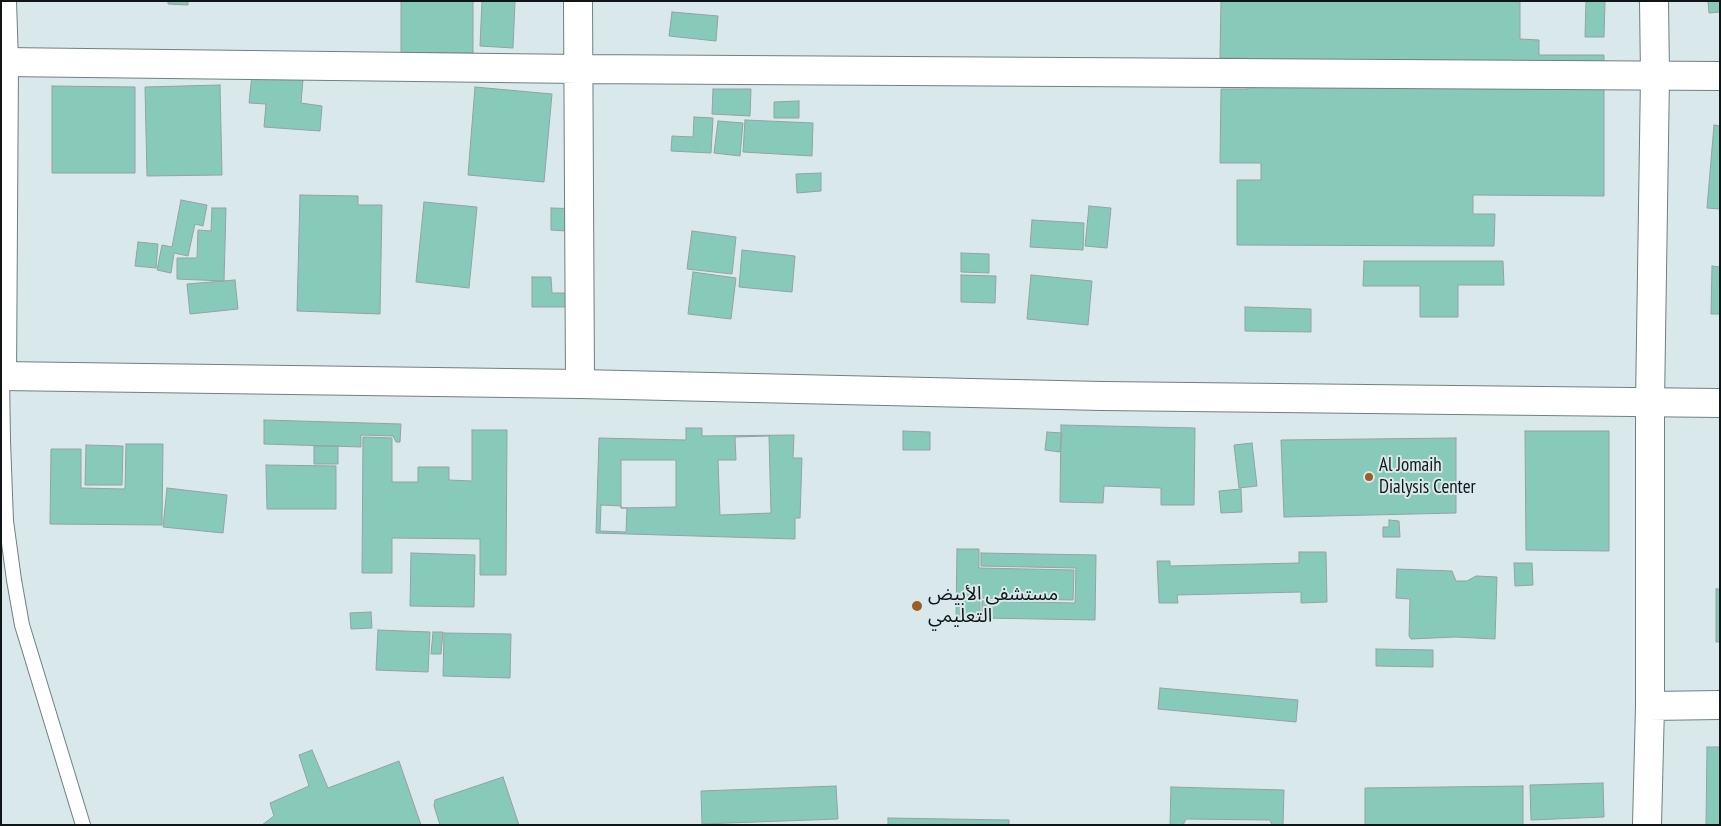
<!DOCTYPE html>
<meta charset="utf-8">
<style>
body{margin:0}
#map{position:relative;width:1721px;height:826px;overflow:hidden;background:#d9e9eb;font-family:"PT Sans Narrow",sans-serif}
canvas{display:block}
.frame{position:absolute;inset:0;border:2px solid #101617;pointer-events:none}
</style>
<div id="map">
<canvas width="1721" height="826"></canvas>
<div class="frame"></div>
</div>
<script>
const ctx = document.querySelector('canvas').getContext('2d');
ctx.lineJoin = 'round';
function fill(path, color) { ctx.fillStyle = color; ctx.fill(path, 'evenodd'); }
const shape = rows => new Path2D(rows.map(r => 'M' + r).join(''));
function trace(path, color, width, dash) { ctx.strokeStyle = color; ctx.lineWidth = width; ctx.lineCap = dash ? 'butt' : 'round'; ctx.setLineDash(dash || []); ctx.stroke(path); }
function write(font, color, halo, rows, align = 'center') {
  ctx.font = font + ' "PT Sans Narrow","Noto Sans Arabic",sans-serif'; ctx.lineWidth = 4; ctx.setLineDash([]); ctx.textBaseline = 'middle'; ctx.strokeStyle = halo; ctx.fillStyle = color; for (const [text, x, y, turn = 0] of rows) {
    ctx.save(); ctx.translate(x, y); ctx.rotate((+turn || 0) * Math.PI / 180); ctx.textAlign = isNaN(turn) ? turn : align; if (halo) ctx.strokeText(text, 0, 0); ctx.fillText(text, 0, 0); ctx.restore();
  }
}
const building = shape([
 [168,1,188,1,188,5,168,4,168,1],
 [401,1,473,1,473,53,401,53,401,1],
 [482,1,515,1,513,48,480,46,482,1],
 [1221,1,1520,1,1520,39,1539,40,1539,55,1604,55,1604,196,1473,195,1473,214,1495,214,1494,246,1237,245,1237,180,1261,180,1261,163,1220,163,1221,89,1248,89,1248,58,1220,58,1221,1],
 [1586,1,1605,1,1604,37,1585,37,1586,1],
 [1708,1,1720,1,1720,12,1709,13,1708,1],
 [672,12,718,16,716,41,669,36,672,12],
 [252,74,303,79,301,103,322,106,320,131,264,127,266,104,249,103,252,74],
 [220,85,222,175,147,176,145,87,220,85],
 [52,86,135,87,135,173,52,173,52,86],
 [475,87,552,94,544,182,468,175,475,87],
 [713,89,751,89,750,116,712,114,713,89],
 [799,101,799,118,774,118,774,102,799,101],
 [694,117,713,118,711,153,671,151,672,136,693,137,694,117],
 [745,120,813,123,812,156,743,152,745,120],
 [718,121,743,123,740,156,714,153,718,121],
 [1714,125,1720,126,1720,209,1707,208,1714,125],
 [821,173,821,191,797,193,796,174,821,173],
 [300,195,358,196,358,205,382,205,380,314,297,311,300,195],
 [181,200,207,205,203,226,195,224,188,256,174,253,171,273,157,270,162,245,172,247,181,200],
 [424,202,477,207,469,288,416,282,424,202],
 [1089,206,1111,208,1107,248,1085,246,1089,206],
 [212,208,226,208,224,281,177,279,177,258,197,258,198,230,211,231,212,208],
 [551,208,582,209,581,232,551,230,551,208],
 [1032,220,1084,223,1083,250,1030,247,1032,220],
 [692,231,736,237,732,274,687,269,692,231],
 [138,242,158,244,156,268,135,266,138,242],
 [742,250,795,256,792,292,739,287,742,250],
 [961,253,989,254,989,273,961,272,961,253],
 [1364,261,1503,261,1504,285,1458,285,1458,317,1420,317,1420,286,1363,286,1364,261],
 [1712,266,1720,267,1720,314,1711,314,1712,266],
 [693,272,736,278,731,319,688,314,693,272],
 [961,275,996,276,995,303,961,302,961,275],
 [1031,275,1092,281,1088,325,1027,319,1031,275],
 [532,277,551,277,552,293,571,293,570,307,532,307,532,277],
 [235,280,238,309,190,314,187,284,235,280],
 [1245,307,1311,309,1311,332,1245,331,1245,307],
 [264,420,401,424,400,442,396,442,393,436,361,435,361,447,264,444,264,420],
 [1061,425,1195,428,1194,505,1161,505,1161,488,1104,486,1103,503,1060,502,1061,425],
 [686,428,702,428,702,436,794,435,793,458,802,458,800,518,795,518,795,539,596,533,599,438,686,440,686,428],
 [472,430,507,430,506,575,480,575,480,539,392,538,392,573,362,573,363,437,392,438,392,482,418,482,418,467,449,467,449,480,472,481,472,430],
 [903,431,930,432,930,450,903,450,903,431],
 [1525,431,1609,431,1609,551,1526,550,1525,431],
 [1047,432,1062,433,1060,452,1045,450,1047,432],
 [769,436,771,513,720,515,718,460,736,460,735,437,769,436],
 [1456,438,1456,513,1284,517,1281,440,1456,438],
 [1252,443,1257,486,1239,488,1234,445,1252,443],
 [126,444,163,444,162,525,50,524,51,449,81,449,81,488,125,489,126,444],
 [86,445,123,446,122,485,85,485,86,445],
 [314,446,338,446,338,464,314,464,314,446],
 [621,460,676,460,676,507,621,508,621,460],
 [266,465,336,466,336,509,267,509,266,465],
 [167,488,227,495,223,533,163,527,167,488],
 [1241,489,1242,512,1221,513,1219,491,1241,489],
 [601,505,621,506,621,508,627,508,626,532,600,531,601,505],
 [1389,520,1399,521,1400,537,1383,537,1383,527,1389,527,1389,520],
 [957,549,979,549,979,568,1074,570,1073,600,980,598,980,618,956,617,957,549],
 [1299,552,1326,552,1327,602,1301,603,1301,592,1177,595,1178,603,1159,603,1157,561,1170,561,1170,566,1299,563,1299,552],
 [411,553,475,555,474,607,410,606,411,553],
 [981,553,1096,555,1095,620,982,618,982,601,1075,603,1076,568,981,566,981,553],
 [1514,563,1532,563,1533,585,1515,586,1514,563],
 [1397,569,1452,571,1456,581,1467,581,1476,576,1497,577,1495,639,1456,637,1411,639,1409,636,1410,599,1396,598,1397,569],
 [1716,589,1720,589,1720,642,1716,642,1716,589],
 [371,612,372,628,351,629,350,613,371,612],
 [378,630,430,632,428,672,376,670,378,630],
 [433,632,443,632,441,654,431,654,433,632],
 [444,633,511,634,510,678,443,676,444,633],
 [1376,649,1433,650,1433,667,1376,666,1376,649],
 [1160,688,1298,700,1296,722,1158,709,1160,688],
 [1707,747,1720,747,1720,825,1706,825,1707,747],
 [312,750,328,788,399,761,421,825,262,825,274,816,270,803,309,786,299,755,312,750],
 [503,777,519,825,440,825,434,806,435,800,503,777],
 [1603,783,1604,817,1531,820,1530,785,1603,783],
 [836,786,838,819,702,824,701,791,836,786],
 [1523,786,1523,825,1365,825,1365,788,1523,786],
 [1171,787,1284,790,1283,825,1272,825,1270,820,1186,819,1183,825,1170,825,1171,787],
 [888,818,1009,820,1009,825,888,825,888,818]
]);
fill(building, '#87caba');
trace(building, '#94a29f', 1);
const service = shape([
 [2,376,3,441,6,521,14,580,22,625,83,825]
]);
const minor = shape([
 [578,1,580,384],
 [4,62,579,69,1720,76]
]);
const tertiary = shape([
 [1650,706,1720,705],
 [1647,825,1650,706,1650,403,1655,76,1654,1]
]);
const secondary = shape([
 [2,1,4,62,2,376]
]);
const primary = shape([
 [1,376,580,384,1102,396,1720,403]
]);
trace(service, '#717f81', 16);
trace(minor, '#717f81', 30);
trace(tertiary, '#717f81', 30);
trace(secondary, '#717f81', 30);
trace(primary, '#717f81', 30);
trace(service, '#fff', 14);
trace(minor, '#fff', 28);
trace(tertiary, '#fff', 28);
trace(secondary, '#fff', 28);
trace(primary, '#fff', 28);
for (const [x, y, r, color] of [
 [1369,477,5,"#9d5e26"],
 [917,606,6,"#9d5e26"]
]) { const dot = new Path2D(); dot.arc(x, y, r, 0, 2 * Math.PI); ctx.fillStyle = color; ctx.fill(dot); trace(dot, '#d9e9eb', 2); }
write('19px', '#101617', '#d9e9eb', [
 ["Al Jomaih",1379,466],
 ["Dialysis Center",1379,488],
 ["مستشفى الأبيض",928,595],
 ["التعليمي",928,617]
], 'left');
</script>
